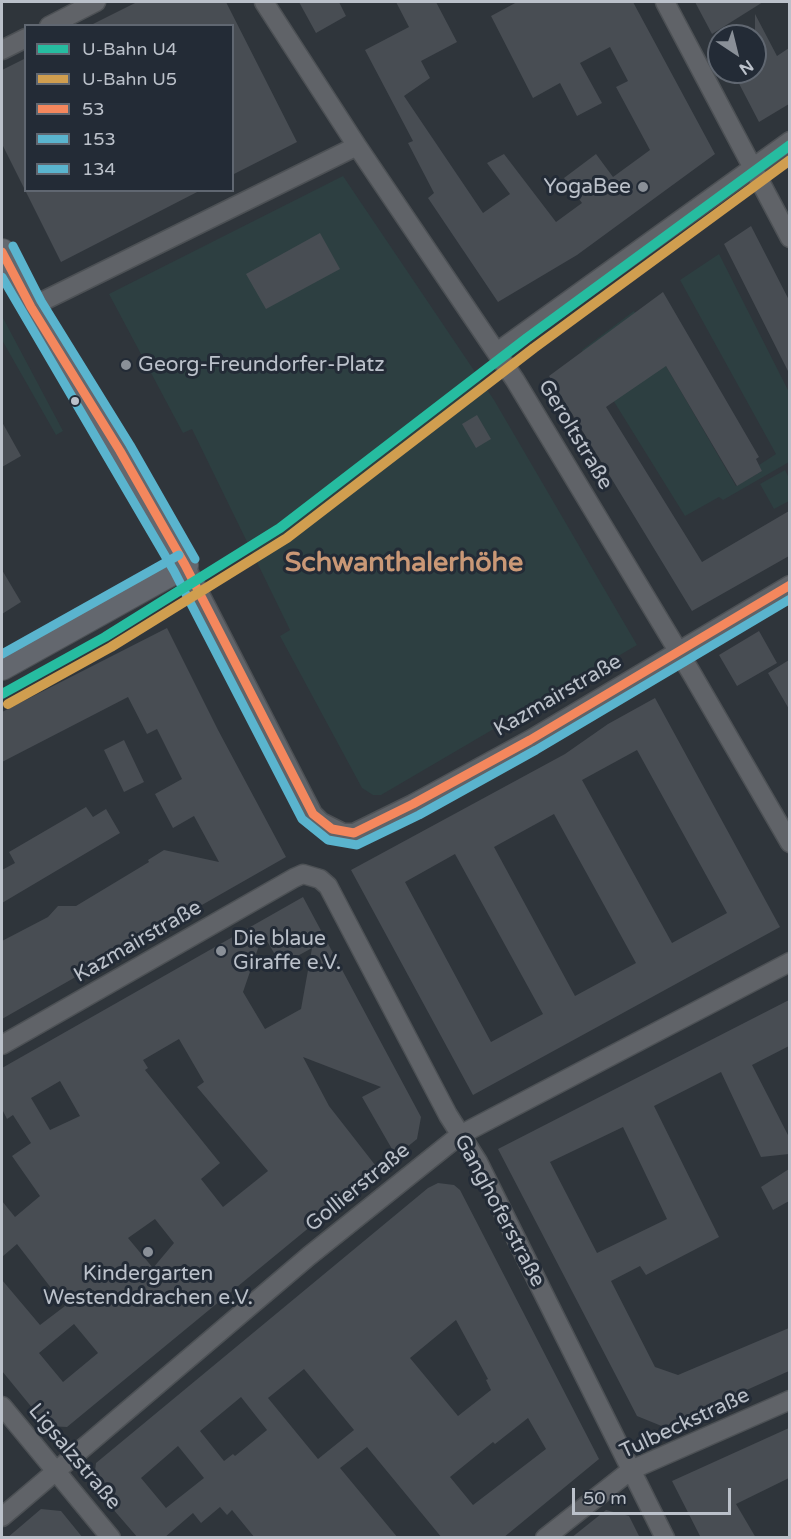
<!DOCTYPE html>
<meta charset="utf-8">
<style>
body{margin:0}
#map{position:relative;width:791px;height:1539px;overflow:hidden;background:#2f353b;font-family:"Varela Round",sans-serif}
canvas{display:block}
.frame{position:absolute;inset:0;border:3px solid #bbc1ca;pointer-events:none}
.legend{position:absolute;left:24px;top:24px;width:210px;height:168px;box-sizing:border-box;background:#232b36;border:2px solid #606771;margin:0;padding:8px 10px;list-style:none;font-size:18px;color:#bbc1ca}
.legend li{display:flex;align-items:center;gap:12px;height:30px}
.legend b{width:30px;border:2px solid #606771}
.north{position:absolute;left:707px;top:24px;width:60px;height:60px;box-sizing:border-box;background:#232b36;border:2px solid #606771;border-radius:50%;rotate:145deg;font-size:16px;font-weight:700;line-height:24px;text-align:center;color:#bbc1ca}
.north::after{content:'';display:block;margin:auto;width:21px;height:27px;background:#8a9098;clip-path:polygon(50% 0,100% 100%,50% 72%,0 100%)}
.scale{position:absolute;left:572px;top:1488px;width:159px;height:27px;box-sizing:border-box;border:3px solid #bbc1ca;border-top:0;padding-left:8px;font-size:18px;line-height:21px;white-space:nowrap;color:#bbc1ca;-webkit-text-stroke:4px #232b36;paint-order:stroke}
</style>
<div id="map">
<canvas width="791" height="1539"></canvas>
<div class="frame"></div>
<ul class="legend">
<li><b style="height:8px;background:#26bca0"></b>U-Bahn U4</li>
<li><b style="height:8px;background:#d09e4f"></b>U-Bahn U5</li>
<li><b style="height:8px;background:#f4875d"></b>53</li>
<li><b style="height:8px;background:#5ab4ce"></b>153</li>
<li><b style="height:8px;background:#5ab4ce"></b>134</li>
</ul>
<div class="north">N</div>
<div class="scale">50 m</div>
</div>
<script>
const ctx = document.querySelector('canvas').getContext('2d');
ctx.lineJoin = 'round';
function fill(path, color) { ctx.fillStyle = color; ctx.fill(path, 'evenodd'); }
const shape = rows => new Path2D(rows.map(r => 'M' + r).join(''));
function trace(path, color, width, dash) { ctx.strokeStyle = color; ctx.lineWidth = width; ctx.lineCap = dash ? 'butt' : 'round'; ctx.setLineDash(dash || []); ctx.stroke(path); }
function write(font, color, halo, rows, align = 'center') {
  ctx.font = font + ' "Varela Round",sans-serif'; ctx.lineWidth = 6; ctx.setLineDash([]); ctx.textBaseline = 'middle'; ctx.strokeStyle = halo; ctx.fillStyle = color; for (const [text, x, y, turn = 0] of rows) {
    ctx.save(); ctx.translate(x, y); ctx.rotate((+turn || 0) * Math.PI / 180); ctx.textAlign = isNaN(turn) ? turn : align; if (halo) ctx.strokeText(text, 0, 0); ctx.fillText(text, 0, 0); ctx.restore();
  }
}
fill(shape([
 [343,176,494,400,637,645,381,795,373,795,362,788,280,636,290,630,192,429,183,433,109,294],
 [719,254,789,392,789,462,723,500,719,497,685,516,582,350,634,311,736,486,762,471,759,465,776,454,680,280],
 [2,316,63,431,56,435,2,340],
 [785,470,789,478,789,501,774,509,760,484]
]), '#2d3f41');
fill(shape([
 [137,2,226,2,297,142,232,175,232,26,89,26],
 [299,2,339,2,346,16,316,33],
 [396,2,436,2,457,42,421,61,430,78,404,96,483,213,510,194,487,163,504,154,556,222,582,203,564,178,596,154,613,177,650,150,616,87,628,81,610,47,580,63,602,103,577,116,560,83,533,98,491,16,517,2,633,2,715,154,577,255,498,302,428,198,434,193,408,143,413,141,365,50,409,27],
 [695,2,763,2,712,34],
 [755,14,777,56,789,48,789,104,759,122,733,72,755,72],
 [26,58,26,190,201,190,61,262,2,144,2,70],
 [751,226,789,300,789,373,724,244],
 [320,233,340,269,266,309,246,274],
 [663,292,759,457,756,459,762,471,737,486,666,366,606,407,702,562,789,511,789,556,692,611,549,376],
 [477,415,491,439,476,448,462,424],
 [2,422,21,456,2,467],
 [2,570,21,602,2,614],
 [167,628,218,730,286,857,2,1019,2,941,48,917,58,906,76,906,149,862,148,860,164,850,219,862,194,816,173,828,155,794,182,779,157,729,147,734,128,697,2,762,2,712],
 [759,631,777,663,737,686,719,655],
 [789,660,789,709,768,673],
 [655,698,780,927,473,1095,351,870,565,754,608,724],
 [637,750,727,913,672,943,582,780],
 [554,814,636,963,575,996,494,847],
 [455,854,543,1014,491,1042,405,882],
 [124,740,144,782,124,792,104,750],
 [86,807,93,817,106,809,120,833,2,903,2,870,15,863,9,852],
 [303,897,421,1117,417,1139,396,1156,362,1097,381,1087,303,1057,329,1106,379,1170,67,1427,47,1426,2,1371,2,1280,40,1325,65,1306,17,1244,2,1257,2,1201,15,1217,40,1196,12,1156,31,1143,13,1115,7,1119,2,1109,2,1068],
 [263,934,281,965,312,948,301,1009,265,1029,243,992],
 [179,1039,204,1082,197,1087,268,1171,223,1207,201,1179,220,1163,145,1070,148,1068,143,1060],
 [60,1081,80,1116,50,1130,31,1098],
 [155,1219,174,1243,153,1268,128,1238],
 [74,1324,98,1353,63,1382,39,1353],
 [789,1000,789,1046,752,1065,789,1137,789,1154,761,1157,721,1072,654,1106,719,1237,646,1275,640,1266,611,1281,655,1367,678,1375,789,1328,789,1371,664,1427,637,1416,498,1149],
 [623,1127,667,1219,597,1253,550,1162],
 [789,1169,789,1201,773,1210,761,1187],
 [438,1183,454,1185,460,1190,599,1459,503,1538,442,1538,367,1447,340,1468,398,1538,255,1538,232,1510,227,1515,220,1507,201,1523,193,1513,164,1538,138,1538,93,1486,96,1463,428,1188],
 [456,1320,488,1379,486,1380,491,1390,458,1416,410,1358],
 [304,1369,354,1430,318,1459,268,1398],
 [241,1397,267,1430,235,1456,233,1454,224,1461,200,1431],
 [528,1418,546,1449,473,1505,450,1477,493,1442,495,1444],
 [178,1446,204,1478,166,1508,141,1478],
 [789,1428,789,1478,736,1504,756,1538,701,1538,672,1481],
 [41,1509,61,1511,83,1538,7,1538],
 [606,1510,629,1516,640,1538,571,1538]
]), '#484d53');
const street = shape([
 [264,2,357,146,515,380,692,674,790,843],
 [665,2,790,238],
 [49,26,96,2],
 [2,50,26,38],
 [31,307,357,146],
 [497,352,790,141],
 [185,565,313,814,321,822,343,833,354,833,413,804,530,740,790,585],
 [2,1045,294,878,303,874,320,879,328,886,448,1115,478,1162,665,1538],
 [2,1406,111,1538],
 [2,1517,309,1256,460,1135,790,962],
 [545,1538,631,1470,790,1400]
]);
const secondary = shape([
 [2,252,31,307,120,451,185,565,2,667]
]);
trace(street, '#4d5155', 21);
trace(secondary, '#4d5155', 28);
trace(street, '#606368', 18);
trace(secondary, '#63676e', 26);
trace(shape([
 [2,252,31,307,120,451,185,565,313,814,332,829,354,833,413,804,530,740,790,585]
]), '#f4875d', 9);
trace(shape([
 [2,277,174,571,302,819,328,840,357,845,419,815,536,750,790,599]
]), '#5ab4ce', 9);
trace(shape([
 [13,246,41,301,130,445,195,559],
 [2,654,179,555]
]), '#5ab4ce', 9);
trace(shape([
 [2,694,105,637,280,528,527,338,790,145]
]), '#26bca0', 10);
trace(shape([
 [8,704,111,647,287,538,534,348,790,160]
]), '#d09e4f', 10);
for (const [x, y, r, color] of [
 [643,187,6,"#8a9098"],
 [126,365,6,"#8a9098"],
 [75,401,5,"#bbc1ca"],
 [221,951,6,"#8a9098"],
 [148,1252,6,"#8a9098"]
]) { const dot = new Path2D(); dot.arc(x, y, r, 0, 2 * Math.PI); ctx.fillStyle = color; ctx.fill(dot); trace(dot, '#232b36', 2); }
write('21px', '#bbc1ca', '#232b36', [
 ["YogaBee",631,187,"right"],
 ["Georg-Freundorfer-Platz",138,365],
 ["Die blaue",233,939],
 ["Giraffe e.V.",233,963],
 ["Kindergarten",148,1274,"center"],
 ["Westenddrachen e.V.",148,1298,"center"]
], 'left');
write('21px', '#bbc1ca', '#232b36', [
 ["Geroltstraße",575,435,59],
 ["Kazmairstraße",558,696,-30],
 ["Kazmairstraße",138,942,-30],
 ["Gollierstraße",358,1188,-39],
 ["Ganghoferstraße",499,1211,62],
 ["Tulbeckstraße",685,1424,-25],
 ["Ligsalzstraße",74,1457,50]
]);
write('bold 27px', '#ca9876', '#232b36', [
 ["Schwanthalerhöhe",404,564]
]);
</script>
